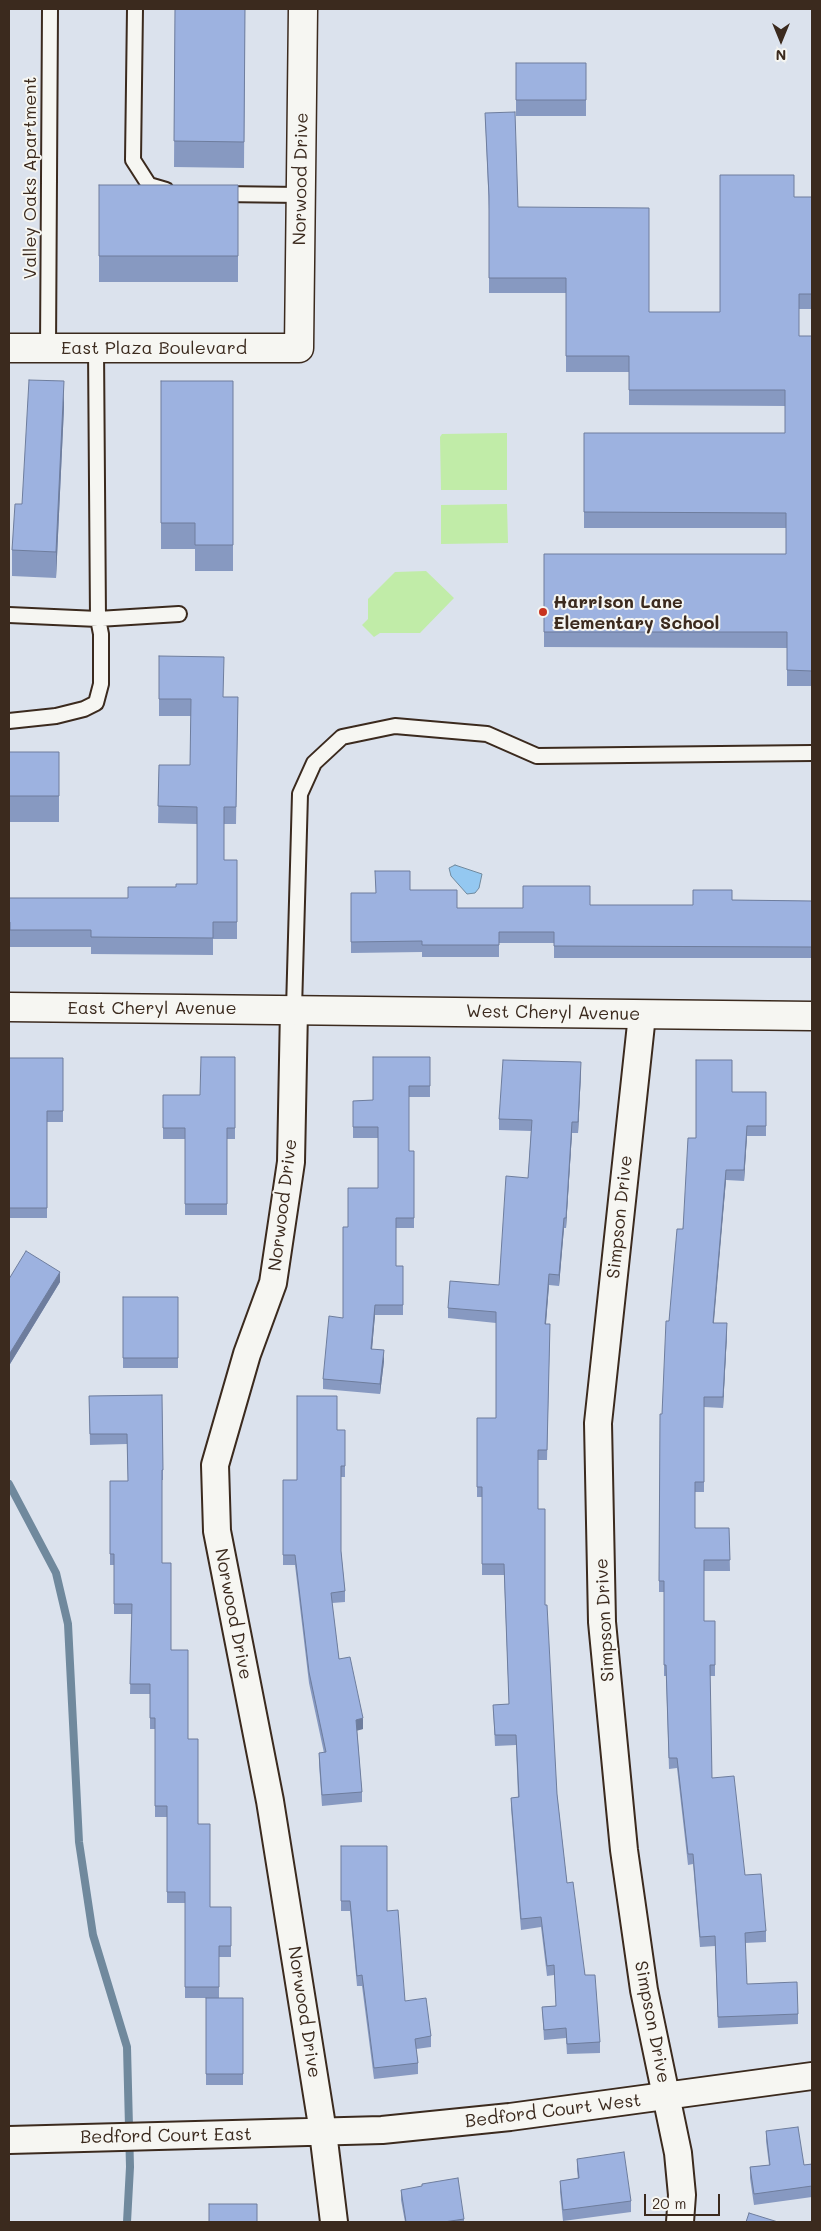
<!DOCTYPE html>
<style>
body{margin:0}
#map{position:relative;width:821px;height:2231px;overflow:hidden;background:#dbe2ed;font-family:Mali,sans-serif}
canvas{display:block}
.frame{position:absolute;inset:0;border:10px solid #3b2a1e;pointer-events:none}
.north{position:absolute;left:756px;top:15px;width:50px;height:50px;-webkit-text-stroke:4px #f6f6f2;paint-order:stroke;rotate:180deg;font-size:14px;font-weight:700;line-height:20px;text-align:center;color:#3b2a1e}
.north::after{content:'';display:block;margin:auto;width:18px;height:22px;background:#3b2a1e;clip-path:polygon(50% 0,100% 100%,50% 72%,0 100%)}
.scale{position:absolute;left:644px;top:2194px;width:76px;height:22px;box-sizing:border-box;border:2px solid #3b2a1e;border-top:0;padding-left:6px;font-size:15px;line-height:18px;white-space:nowrap;color:#3b2a1e;-webkit-text-stroke:4px #f6f6f2;paint-order:stroke}
</style>
<div id="map">
<canvas width="821" height="2231"></canvas>
<div class="frame"></div>
<div class="north">N</div>
<div class="scale">20 m</div>
</div>
<script>
const ctx = document.querySelector('canvas').getContext('2d');
ctx.lineJoin = 'round';
function fill(path, color) { ctx.fillStyle = color; ctx.fill(path, 'evenodd'); }
const shape = rows => new Path2D(rows.map(r => 'M' + r).join(''));
function trace(path, color, width, dash) { ctx.strokeStyle = color; ctx.lineWidth = width; ctx.lineCap = dash ? 'butt' : 'round'; ctx.setLineDash(dash || []); ctx.stroke(path); }
function write(font, color, halo, rows, align = 'center') {
  ctx.font = font + ' Mali,sans-serif'; ctx.lineWidth = 4; ctx.setLineDash([]); ctx.textBaseline = 'middle'; ctx.strokeStyle = halo; ctx.fillStyle = color; for (const [text, x, y, turn = 0] of rows) {
    ctx.save(); ctx.translate(x, y); ctx.rotate((+turn || 0) * Math.PI / 180); ctx.textAlign = isNaN(turn) ? turn : align; if (halo) ctx.strokeText(text, 0, 0); ctx.fillText(text, 0, 0); ctx.restore();
  }
}
fill(shape([
 [507,433,507,490,441,490,440,437,442,434],
 [507,504,508,543,441,544,441,505],
 [426,571,454,598,420,633,380,633,374,637,362,625,368,619,368,599,395,572]
]), '#c1eca8');
const water = shape([
 [455,865,482,874,479,888,475,893,467,894,451,876,449,868,455,865]
]);
fill(water, '#94c8f1');
trace(water, '#70899d', 1);
trace(shape([
 [9,1484,56,1573,68,1624,79,1842,93,1935,127,2047,130,2167,127,2222]
]), '#70899d', 8);
const lane = shape([
 [135,9,133,160,149,185,166,190],
 [220,194,301,195],
 [48,348,50,9],
 [96,348,98,619,179,614],
 [9,615,98,619,101,634,101,684,96,703,84,709,56,716,9,721],
 [294,1009,300,794,314,763,342,737,395,726,487,734,537,756,812,753]
]);
const street = shape([
 [294,1009,291,1162,273,1283,247,1354,215,1465,217,1531,270,1801,323,2132,334,2222],
 [642,1015,598,1423,602,1622,624,1850,644,1990,678,2153,682,2195,680,2222],
 [9,2140,382,2130,510,2117,812,2076]
]);
const secondary = shape([
 [9,348,299,348,303,9],
 [9,1007,812,1016]
]);
trace(lane, '#3b2a1e', 18);
trace(street, '#3b2a1e', 30);
trace(secondary, '#3b2a1e', 31);
trace(lane, '#f6f6f2', 14);
trace(street, '#f6f6f2', 26);
trace(secondary, '#f6f6f2', 28);
fill(shape([
 [175,9,245,9,244,168,174,167],
 [516,63,586,63,586,116,516,116],
 [485,113,518,207,649,312,720,312,794,197,812,197,812,309,799,309,799,336,812,336,812,686,787,686,787,648,544,647,544,554,786,554,786,528,584,528,584,433,785,433,785,406,629,405,629,372,566,372,566,293,489,293,489,211],
 [99,185,238,185,238,282,99,282],
 [161,381,233,381,233,571,195,571,195,549,161,549],
 [64,407,56,578,12,576,12,550,22,504],
 [159,656,223,697,238,697,236,824,224,824,224,860,237,860,237,939,213,939,213,955,91,954,91,947,10,947,10,939,9,939,9,898,128,898,176,887,197,884,197,824,158,823,159,765,190,765,191,716,159,716],
 [9,752,59,752,59,822,9,822],
 [410,890,457,908,523,908,590,905,693,905,732,900,812,901,812,958,554,958,554,943,499,943,499,957,422,957,422,952,351,953,351,893,376,893],
 [235,1057,235,1139,227,1139,227,1215,185,1215,185,1139,163,1139,163,1095,200,1095],
 [430,1057,430,1097,409,1097,409,1151,414,1151,414,1228,396,1228,396,1266,403,1266,403,1315,375,1315,372,1349,384,1361,380,1394,323,1389,323,1379,343,1318,348,1227,378,1188,378,1138,353,1138,353,1101,373,1100],
 [9,1058,63,1058,63,1122,47,1122,47,1218,9,1218],
 [581,1072,578,1133,572,1133,566,1228,564,1228,559,1286,549,1285,546,1324,550,1324,547,1460,538,1460,538,1509,557,1794,567,1883,585,1975,600,2042,600,2053,567,2054,566,2038,544,2040,542,2007,556,2006,554,1975,547,1976,541,1927,521,1930,511,1808,511,1798,518,1797,516,1745,495,1746,493,1705,509,1704,504,1575,482,1575,482,1497,477,1497,477,1418,496,1418,496,1323,448,1318,448,1308,499,1285,528,1178,531,1131,499,1130,499,1119],
 [732,1092,766,1092,766,1136,747,1136,744,1181,726,1180,713,1323,727,1334,723,1408,704,1407,704,1492,695,1492,695,1528,729,1528,730,1571,704,1571,704,1621,715,1621,715,1676,710,1676,712,1778,745,1875,766,1931,766,1942,745,1943,747,1984,798,2014,798,2024,718,2028,715,1946,700,1947,693,1864,688,1865,677,1768,669,1769,666,1676,664,1676,664,1592,659,1592,659,1581,662,1414,669,1321,696,1138],
 [9,1279,60,1282,10,1364,9,1363],
 [123,1297,178,1297,178,1368,123,1368],
 [162,1395,163,1480,162,1480,162,1563,171,1650,188,1739,198,1824,210,1907,231,1907,231,1957,219,1957,219,1998,243,1998,243,2085,206,2085,206,1998,185,1998,185,1903,167,1903,167,1817,155,1817,155,1729,150,1729,150,1694,130,1694,132,1614,114,1614,114,1565,110,1565,110,1481,128,1481,127,1444,90,1445,89,1396],
 [337,1430,345,1430,345,1477,341,1477,341,1551,345,1591,345,1602,332,1603,339,1659,363,1729,357,1730,362,1792,362,1802,322,1806,319,1764,319,1753,324,1753,309,1683,295,1565,283,1565,283,1480,297,1480],
 [341,1846,387,1911,405,2001,431,2036,431,2047,416,2049,418,2063,418,2074,374,2079,362,1986,357,1986,350,1911,341,1911],
 [766,2131,804,2165,812,2164,812,2197,754,2205,750,2178,750,2167,769,2165,766,2141],
 [577,2159,631,2201,631,2212,563,2221,560,2192,560,2181,578,2179,577,2170],
 [401,2190,464,2219,464,2222,405,2222,401,2200]
]), '#8799c1');
fill(shape([
 [64,381,64,407,56,578,56,552],
 [581,1062,581,1072,578,1133,578,1122],
 [572,1122,572,1133,566,1228,566,1218],
 [747,1126,747,1136,744,1181,744,1170],
 [726,1170,726,1180,713,1333,713,1323],
 [564,1218,564,1228,559,1286,559,1275],
 [60,1272,60,1282,10,1364,10,1353],
 [549,1274,549,1285,545,1334,545,1324],
 [375,1305,375,1315,371,1360,371,1349],
 [727,1323,727,1334,723,1408,723,1397],
 [384,1350,384,1361,380,1394,380,1384],
 [363,1718,363,1729,356,1731,356,1720]
]), '#6e7d9d');
const building = shape([
 [175,9,245,9,244,142,174,141,175,9],
 [516,63,586,63,586,100,516,100,516,63],
 [515,112,518,207,649,208,649,312,720,312,720,175,794,175,794,197,812,197,812,294,799,294,799,336,812,336,812,671,787,670,787,632,544,632,544,554,786,554,786,513,584,512,584,433,785,433,785,390,629,390,629,356,566,356,566,278,489,278,489,196,485,113,515,112],
 [99,185,238,185,238,256,99,256,99,185],
 [29,380,64,381,56,552,12,550,15,504,22,504,29,380],
 [161,381,233,381,233,545,195,545,195,523,161,523,161,381],
 [159,656,224,657,223,697,238,697,236,807,224,807,224,860,237,860,237,922,213,922,213,938,91,937,91,930,10,930,10,922,9,922,9,898,128,898,128,887,176,887,176,884,197,884,197,807,158,806,159,765,190,765,191,699,159,699,159,656],
 [9,752,59,752,59,796,9,796,9,752],
 [375,871,410,871,410,890,457,890,457,908,523,908,523,886,590,886,590,905,693,905,693,890,732,890,732,900,812,901,812,947,554,946,554,932,499,932,499,945,422,945,422,941,351,942,351,893,376,893,375,871],
 [201,1057,235,1057,235,1128,227,1128,227,1204,185,1204,185,1128,163,1128,163,1095,200,1095,201,1057],
 [373,1057,430,1057,430,1086,409,1086,409,1151,414,1151,414,1218,396,1218,396,1266,403,1266,403,1305,375,1305,371,1349,384,1350,380,1384,323,1379,329,1316,343,1318,343,1227,348,1227,348,1188,378,1188,378,1127,353,1127,353,1101,373,1100,373,1057],
 [9,1058,63,1058,63,1111,47,1111,47,1208,9,1208,9,1058],
 [503,1060,581,1062,578,1122,572,1122,566,1218,564,1218,559,1275,549,1274,545,1324,550,1324,547,1450,538,1450,538,1509,545,1509,545,1605,547,1605,557,1794,567,1883,573,1882,585,1975,595,1975,600,2042,567,2044,566,2028,544,2030,542,2007,556,2006,554,1965,547,1966,541,1917,521,1919,511,1798,519,1797,516,1735,495,1735,493,1705,509,1704,504,1564,482,1564,482,1487,477,1487,477,1418,496,1418,496,1312,448,1308,450,1281,499,1285,506,1176,528,1178,532,1120,499,1119,503,1060],
 [696,1060,732,1060,732,1092,766,1092,766,1126,747,1126,744,1170,726,1170,713,1323,727,1323,723,1397,704,1397,704,1482,695,1482,695,1528,729,1528,730,1560,704,1560,704,1621,715,1621,715,1665,710,1665,712,1778,734,1776,745,1875,761,1874,766,1931,745,1933,747,1984,797,1982,798,2014,718,2017,715,1936,700,1937,693,1854,688,1854,677,1758,669,1758,666,1665,664,1665,664,1581,659,1581,660,1414,662,1414,666,1321,669,1321,677,1229,683,1229,688,1138,696,1138,696,1060],
 [26,1251,60,1272,10,1353,9,1353,9,1279,26,1251],
 [123,1297,178,1297,178,1358,123,1358,123,1297],
 [162,1395,163,1470,162,1470,162,1563,171,1563,171,1650,188,1650,188,1739,198,1739,198,1824,210,1824,210,1907,231,1907,231,1946,219,1946,219,1987,185,1987,185,1892,167,1892,167,1806,155,1806,155,1718,150,1718,150,1684,130,1684,132,1604,114,1604,114,1554,110,1554,110,1481,128,1481,127,1434,90,1434,89,1396,162,1395],
 [297,1396,337,1396,337,1430,345,1430,345,1466,341,1466,341,1551,345,1591,331,1593,339,1659,350,1657,363,1718,356,1720,362,1792,322,1795,319,1753,326,1752,309,1672,295,1555,283,1555,283,1480,297,1480,297,1396],
 [341,1846,387,1846,387,1911,398,1910,405,2001,426,1998,431,2036,415,2039,418,2063,374,2068,362,1975,357,1976,350,1901,341,1901,341,1846],
 [206,1998,243,1998,243,2074,206,2074,206,1998],
 [798,2127,804,2165,812,2164,812,2186,754,2194,750,2167,770,2165,766,2131,798,2127],
 [624,2152,631,2201,563,2210,560,2181,579,2178,577,2159,624,2152],
 [458,2178,464,2219,444,2222,406,2222,401,2190,422,2186,422,2184,458,2178],
 [209,2204,257,2204,257,2222,209,2222,209,2204],
 [749,2213,778,2222,746,2222,749,2213]
]);
fill(building, '#9db2e0');
trace(building, '#6e7d9d', 1);
for (const [x, y, r, color] of [
 [543,612,5,"#c8321e"]
]) { const dot = new Path2D(); dot.arc(x, y, r, 0, 2 * Math.PI); ctx.fillStyle = color; ctx.fill(dot); trace(dot, '#f6f6f2', 2); }
write('18px', '#3b2a1e', '#f6f6f2', [
 ["Valley Oaks Apartment",30,178,-90],
 ["Norwood Drive",301,179,-89],
 ["East Plaza Boulevard",154,348],
 ["East Cheryl Avenue",152,1008],
 ["West Cheryl Avenue",553,1013,1],
 ["Norwood Drive",283,1205,-83],
 ["Simpson Drive",620,1217,-84],
 ["Norwood Drive",233,1614,79],
 ["Simpson Drive",605,1620,-93],
 ["Norwood Drive",304,2012,81],
 ["Simpson Drive",652,2022,79],
 ["Bedford Court West",553,2111,-7],
 ["Bedford Court East",166,2136,-1]
]);
write('bold 18px', '#3b2a1e', '#f6f6f2', [
 ["Harrison Lane",553,602],
 ["Elementary School",553,623]
], 'left');
</script>
